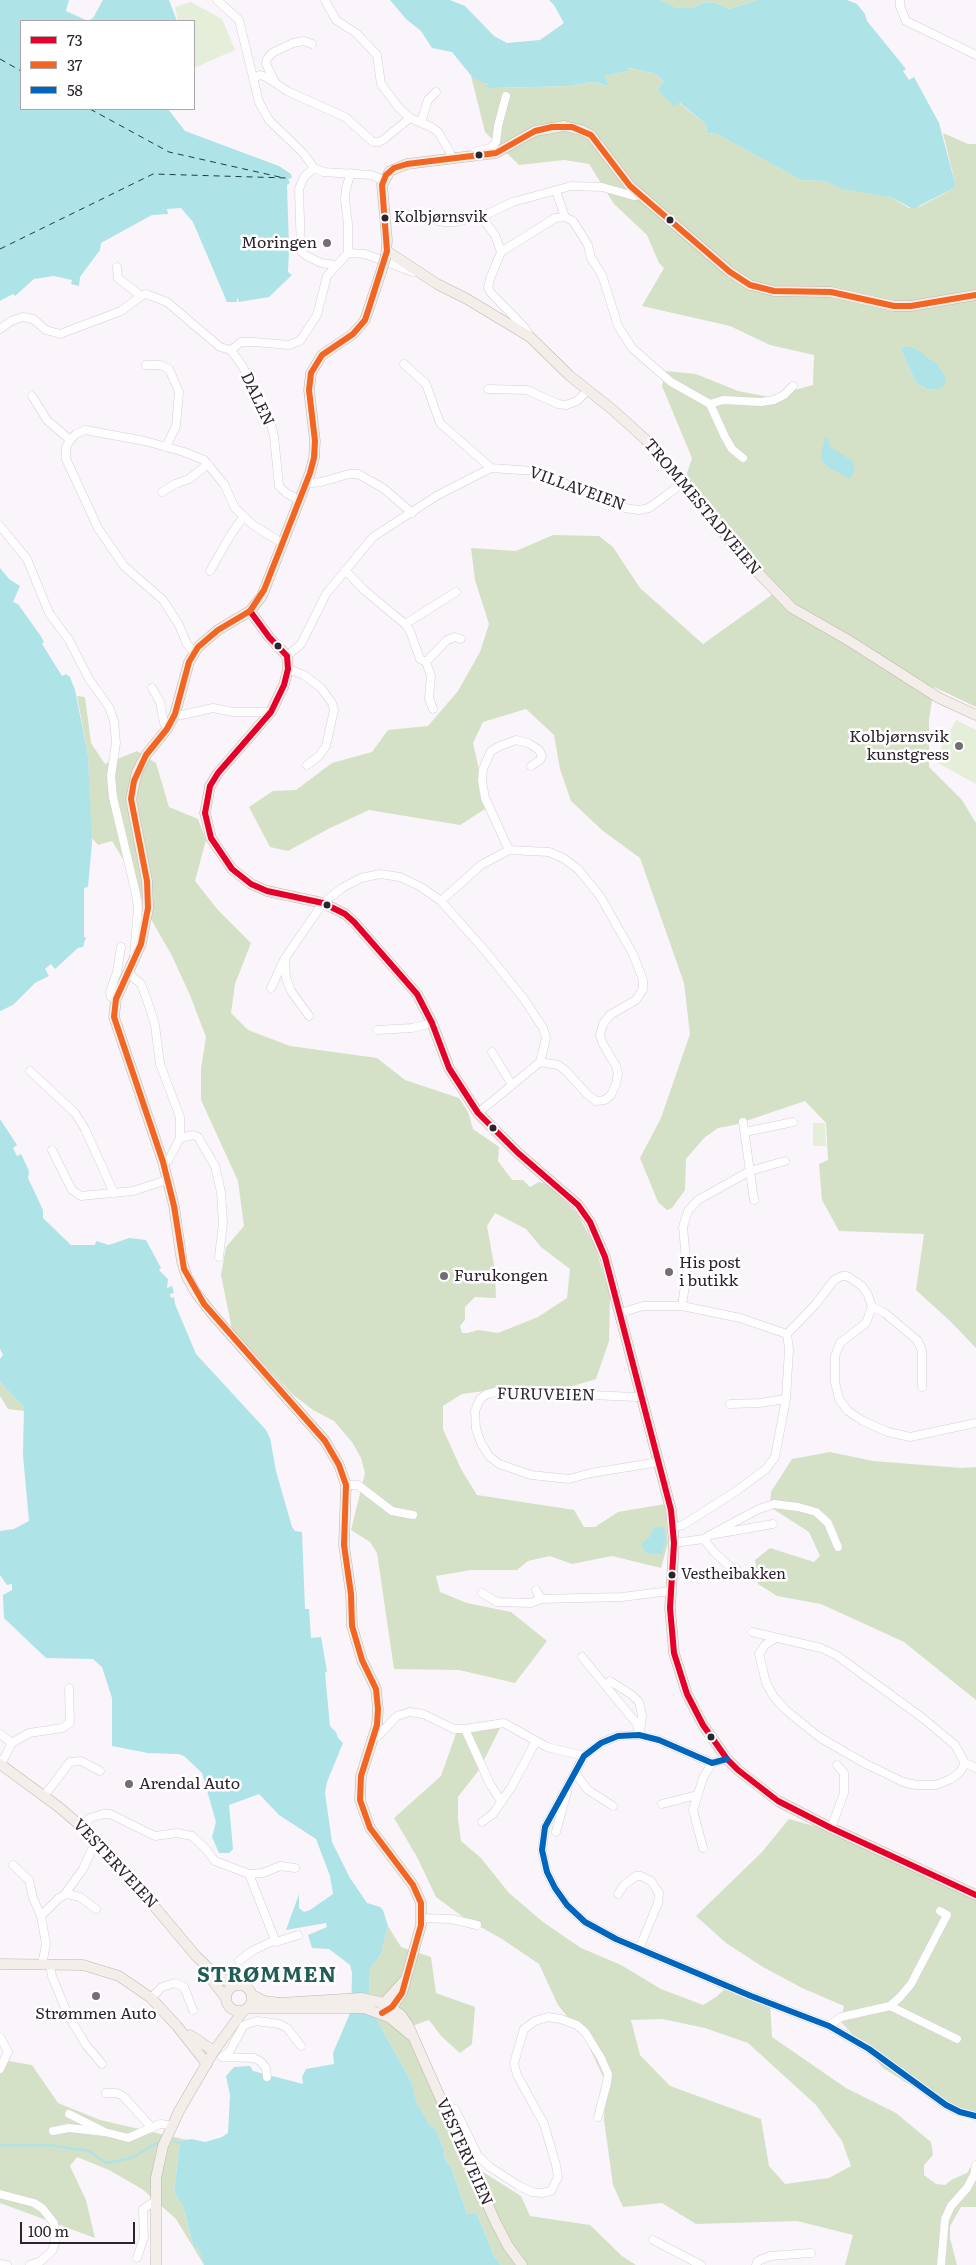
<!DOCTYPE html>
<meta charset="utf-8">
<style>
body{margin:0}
#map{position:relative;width:976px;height:2265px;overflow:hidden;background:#faf5fa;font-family:Literata,serif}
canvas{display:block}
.legend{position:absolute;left:20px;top:20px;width:175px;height:90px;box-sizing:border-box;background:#fff;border:1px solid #aba7ab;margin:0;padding:6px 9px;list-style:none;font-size:15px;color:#2d232d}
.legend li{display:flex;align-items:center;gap:10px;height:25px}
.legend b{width:25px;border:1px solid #aba7ab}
.scale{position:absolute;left:20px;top:2222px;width:115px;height:22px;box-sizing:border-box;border:2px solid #2d232d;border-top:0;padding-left:6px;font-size:15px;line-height:18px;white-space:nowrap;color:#2d232d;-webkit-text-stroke:4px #fff;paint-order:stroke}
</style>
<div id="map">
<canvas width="976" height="2265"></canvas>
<ul class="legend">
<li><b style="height:6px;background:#e4002b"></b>73</li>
<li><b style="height:6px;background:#f26522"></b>37</li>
<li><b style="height:6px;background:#0065bd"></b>58</li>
</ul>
<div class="scale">100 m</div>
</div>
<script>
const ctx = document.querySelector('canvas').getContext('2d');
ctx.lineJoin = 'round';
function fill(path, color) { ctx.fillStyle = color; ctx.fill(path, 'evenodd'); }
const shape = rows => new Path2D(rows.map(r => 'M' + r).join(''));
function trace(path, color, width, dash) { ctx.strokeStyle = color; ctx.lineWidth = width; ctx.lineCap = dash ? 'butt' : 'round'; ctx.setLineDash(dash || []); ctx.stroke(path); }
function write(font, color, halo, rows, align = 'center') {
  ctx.font = font + ' Literata,serif'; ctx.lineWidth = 5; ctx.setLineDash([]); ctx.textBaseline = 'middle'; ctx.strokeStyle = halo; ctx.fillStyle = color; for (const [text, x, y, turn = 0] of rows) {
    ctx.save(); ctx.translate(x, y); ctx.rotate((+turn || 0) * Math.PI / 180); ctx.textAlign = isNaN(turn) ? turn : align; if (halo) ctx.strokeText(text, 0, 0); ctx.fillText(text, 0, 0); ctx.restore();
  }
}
fill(shape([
 [191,2,222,19,235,50,194,68,194,21,178,21,175,7],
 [956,720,976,730,976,784,934,761],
 [813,1123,825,1123,826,1146,813,1146]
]), '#e4eed8');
fill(shape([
 [660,0,757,0,729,9,716,3,705,2,691,8,677,8],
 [628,68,656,74,664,82,657,89,679,103,706,124,707,133,717,134,801,180,824,181,843,189,893,198,909,208,921,206,956,187,943,133,968,144,976,144,976,707,934,687,929,720,929,767,962,800,976,823,976,1348,950,1321,916,1290,924,1234,839,1231,822,1200,819,1164,828,1160,826,1123,805,1101,734,1125,718,1128,704,1138,686,1159,685,1190,672,1208,667,1210,658,1202,640,1158,661,1118,690,1034,684,983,640,858,603,831,571,801,560,769,554,735,526,709,483,722,473,743,483,787,485,809,460,825,369,810,328,829,288,851,270,847,249,807,273,791,296,790,332,763,372,752,388,730,428,726,458,691,480,652,489,624,475,580,471,548,516,551,553,535,599,536,613,547,640,588,703,644,773,594,684,482,692,458,662,386,666,371,696,374,738,391,769,397,813,385,814,355,770,345,730,326,642,306,664,268,659,263,647,235,614,204,589,164,564,160,519,165,485,132,471,76,494,88,570,86,593,82,607,86,605,76,628,71],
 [906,346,931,359,938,390,927,389,916,383,901,349],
 [77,696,85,697,91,743,105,764,137,751,156,763,169,807,198,819,206,840,195,881,218,910,251,943,235,984,231,1013,248,1030,290,1046,377,1058,405,1080,459,1098,468,1112,473,1129,499,1147,498,1161,512,1180,523,1180,530,1187,539,1182,547,1184,577,1213,595,1246,610,1296,609,1341,596,1379,553,1392,507,1388,462,1394,443,1406,443,1429,461,1469,477,1495,574,1510,584,1527,595,1527,618,1512,665,1504,668,1543,661,1568,612,1556,572,1564,550,1556,528,1561,517,1570,471,1570,436,1576,440,1592,467,1603,511,1612,547,1641,515,1683,459,1670,394,1669,377,1553,370,1542,351,1530,365,1473,361,1458,352,1442,334,1421,313,1410,292,1394,232,1329,221,1275,226,1247,244,1226,238,1181,201,1100,201,1069,206,1037,190,995,171,954,148,914,131,872,112,841,98,845,91,837,88,755],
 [495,1213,526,1229,541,1247,570,1269,567,1298,538,1317,498,1333,478,1330,468,1333,462,1333,460,1326,465,1320,465,1307,475,1297,496,1298,495,1270,487,1226],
 [0,1382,24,1407,24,1411,8,1409,0,1396],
 [830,1452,873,1461,962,1468,976,1467,976,1700,904,1642,821,1604,777,1596,758,1584,755,1560,770,1548,814,1562,820,1556,809,1532,770,1507,771,1492,792,1459],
 [458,1728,500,1728,479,1770,458,1797,458,1819,461,1841,481,1858,509,1893,543,1922,581,1948,621,1965,661,1989,703,2005,716,1997,728,1986,770,2002,772,2037,846,2088,896,2113,931,2142,933,2155,924,2165,924,2175,936,2184,945,2185,953,2179,967,2173,970,2168,976,2169,976,2207,961,2207,950,2226,950,2238,957,2265,845,2265,853,2235,797,2221,696,2224,662,2203,623,2207,613,2185,604,2120,605,2081,586,2040,558,2005,539,1964,502,1939,463,1917,436,1897,417,1857,394,1818,441,1776],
 [662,2019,705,2028,748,2043,816,2105,842,2141,851,2166,829,2178,785,2184,769,2166,761,2119,670,2086,640,2055,631,2020],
 [789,1819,832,1831,976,1896,976,2119,947,2108,883,2068,841,2022,844,2006,802,1988,763,1967,726,1943,696,1916,762,1852],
 [388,1926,401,1947,431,1957,436,1993,475,2007,472,2044,460,2053,442,2037,429,2020,412,2026,460,2134,483,2172,521,2196,530,2216,590,2225,622,2256,636,2265,501,2265,494,2256,477,2214,467,2214,450,2164,448,2165,443,2154,445,2153,434,2126,431,2128,420,2108,418,2109,411,2081,378,2022,369,1990,370,1969,381,1954],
 [8,2061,32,2065,58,2103,100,2120,187,2140,180,2141,174,2193,183,2206,194,2248,198,2246,204,2265,176,2219,142,2189,109,2170,77,2157,70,2166,86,2200,95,2238,0,2203,0,2067]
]), '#d5e1c6');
fill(shape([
 [0,0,69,0,66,11,88,21,93,18,103,0,169,0,177,21,21,21,21,109,168,109,185,131,279,166,291,174,292,178,288,179,290,183,287,185,289,247,286,247,289,250,288,272,292,275,269,297,239,302,237,297,237,302,227,302,193,222,181,208,167,209,168,214,152,215,101,243,100,250,80,277,79,286,71,284,72,280,54,276,34,279,15,296,13,294,0,301],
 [390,0,450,0,465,6,494,36,507,43,540,40,564,23,554,5,549,0,660,0,677,8,691,8,705,2,716,3,729,9,757,0,847,0,857,4,865,14,867,21,906,69,903,71,909,80,914,77,939,123,956,187,913,209,893,198,842,189,824,181,801,180,717,134,707,133,706,124,680,103,674,106,657,89,664,82,656,74,629,68,628,71,605,76,608,86,593,82,570,86,493,88,483,86,489,85,473,78,452,52,432,48,421,31,406,19],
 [906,346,916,349,936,363,946,378,945,385,938,390,927,389,916,383,901,349],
 [825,437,828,437,830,447,851,460,855,469,850,479,828,467,822,460,821,455],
 [0,568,9,579,20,586,13,602,18,604,40,635,44,642,42,644,62,676,66,674,70,677,75,690,88,755,92,843,88,887,84,888,84,937,86,937,83,947,78,948,55,969,51,964,45,969,49,976,35,983,13,1005,0,1011],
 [0,1119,17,1145,13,1148,17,1156,21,1154,29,1171,28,1178,43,1210,43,1218,71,1245,95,1245,96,1241,109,1245,129,1238,146,1240,161,1268,159,1270,168,1279,167,1288,172,1286,174,1293,170,1294,171,1298,174,1297,175,1304,196,1354,266,1430,270,1438,276,1471,292,1527,295,1531,302,1532,305,1609,309,1609,311,1638,321,1637,327,1671,325,1673,330,1726,336,1732,338,1738,343,1743,327,1782,325,1793,332,1842,350,1878,367,1903,380,1907,383,1910,388,1926,381,1954,370,1969,369,1990,378,2022,411,2081,418,2108,420,2108,431,2127,434,2126,444,2150,445,2153,443,2154,448,2165,450,2164,467,2214,477,2214,494,2256,501,2265,204,2265,198,2247,194,2248,183,2206,174,2193,180,2141,192,2139,205,2142,222,2137,228,2133,230,2095,226,2076,234,2067,250,2066,253,2071,303,2084,302,2077,306,2069,334,2064,333,2053,351,2011,352,1973,350,1965,329,1949,312,1948,308,1935,327,1927,326,1923,286,1930,299,1894,299,1908,304,1912,310,1910,333,1894,330,1876,316,1839,279,1815,259,1794,229,1805,233,1849,229,1853,219,1853,212,1837,216,1822,202,1773,184,1756,178,1754,148,1753,112,1746,112,1698,102,1667,93,1659,46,1658,4,1618,3,1595,12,1590,12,1584,7,1585,0,1575,0,1531,14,1529,29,1521,23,1455,24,1407,0,1382,0,1359,3,1355,0,1349],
 [664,1527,666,1540,662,1554,646,1553,641,1544,650,1537,653,1528]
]), '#aee3e7');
trace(shape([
 [174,2141,179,2143],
 [0,2145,48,2145,89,2151,106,2163,131,2158,157,2143]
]), '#aee3e7', 2.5);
trace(shape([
 [0,59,21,71],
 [90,109,169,152,284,178],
 [0,249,153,174,287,178]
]), '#193f41', 1, [6, 5]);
const minor = shape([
 [217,0,239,20,259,102,269,120,304,154,314,168,323,172,371,175,383,180],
 [325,0,336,20,356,33,377,55,381,84,399,108,410,118,431,127,438,132,450,152,451,159],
 [900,0,900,6,906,21,976,55],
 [254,78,260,75,266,77,289,92,345,117,373,142,379,142,383,140,410,118],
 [275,82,266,64,267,59,272,53,293,43,304,41,312,44],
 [421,122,428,100,436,92],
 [475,152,491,148,496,142,498,126,506,96],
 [314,168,304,177,299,189,301,251,305,255,321,263,336,265],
 [556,191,565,217],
 [401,213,444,222,455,222,485,215,513,202,571,186,602,187,634,196,641,195],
 [485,215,485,222,495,235,501,252],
 [348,253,365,254,413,272],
 [117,267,118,278,141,296],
 [0,329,11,321,23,317,33,319,46,330,60,334,121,311,141,296,146,294,167,302,220,347,231,350,241,342,254,342,289,345,300,341,317,315,327,276,348,253,348,224,345,200,346,188,351,173],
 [530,337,525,328,491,293,488,288,490,279,501,252,555,218,565,217,573,221,588,245,591,258,602,275,618,326,632,348,671,382,710,404,723,400,761,402,774,400,784,395,793,386],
 [231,350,243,367,270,421,274,436,279,486,286,493,299,500],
 [404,364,426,384,440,423,491,468],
 [146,365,160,365,169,369,179,392,176,426,166,447],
 [488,389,527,390,558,404,566,405,577,401,588,390],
 [32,396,47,420,70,440],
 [710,404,725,437,732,449,743,458],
 [307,481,312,483,321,482,349,474,358,474,383,488,412,513],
 [162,492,175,484,189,479,208,464],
 [0,526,27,559,49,613,69,640,89,679,109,707,114,721,116,743,111,776,113,797,136,894,138,908,134,957],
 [345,570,364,590,405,624,410,631,420,659,426,662,447,640,455,637,461,639],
 [210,571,230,536,243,517],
 [405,624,456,592],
 [194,653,187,644,179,625,163,600,124,566,98,528,66,459,66,447,70,440,76,434,85,430,145,441,184,452,204,460,224,484,235,508,253,525,282,543],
 [287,656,301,644,326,594,373,537,438,495,491,468,534,471,625,508,639,510,649,508,660,500,684,482],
 [426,662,431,676,429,698,433,709],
 [288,669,304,675,321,688,332,703,334,710,326,746,319,756,307,765],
 [152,688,160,702,164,723,167,729],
 [175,714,182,715,213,708,233,712,271,712],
 [509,850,485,798,482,781,483,769,491,751,500,746,516,740,528,743,539,750,542,756,540,760,531,766],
 [441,901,481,865,509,850,549,852,563,858,578,869,600,896,633,954,643,980,643,989,636,1000,610,1015,603,1024,600,1035,603,1044,616,1066,618,1074,616,1084,611,1095,605,1100,596,1101,588,1095,565,1070,558,1065,540,1062],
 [128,973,141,984,147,1000,155,1025,160,1064,180,1117,180,1138,168,1161,163,1162],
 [271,988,284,960],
 [116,999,111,997,110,992,117,972,121,947],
 [309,1016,291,991,286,978,285,958,323,903,342,888,361,878,380,874,400,877,421,887,441,901,487,953,524,999,543,1028,546,1038,540,1062,478,1113],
 [377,1030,412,1028,432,1023],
 [492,1052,512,1085],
 [30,1071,75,1113,85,1129,114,1193],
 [743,1122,754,1200],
 [745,1132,793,1122],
 [180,1138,193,1135,198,1137,215,1166,221,1192,223,1223,219,1257],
 [52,1150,72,1190,81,1196,133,1191,167,1180],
 [682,1306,687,1271,683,1227,688,1211,698,1200,750,1171,785,1161],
 [872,1307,866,1323,840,1343,835,1356,835,1382,839,1399,848,1411,863,1421,888,1432,910,1437,976,1423],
 [620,1313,643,1306,682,1306,740,1318,787,1334,815,1305,834,1280,842,1276,847,1276,862,1286,868,1295,872,1307,885,1313,918,1341,922,1351,922,1387],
 [641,1396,636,1397,499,1391,487,1394,480,1399,475,1411,476,1429,481,1443,489,1456,499,1464,531,1475,569,1479,591,1473,659,1462],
 [730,1404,760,1403,786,1399],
 [346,1485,358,1485,392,1511,413,1515],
 [674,1527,683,1525,735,1492,766,1469,775,1457,786,1399,789,1349,787,1334],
 [710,1535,759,1509,774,1504,798,1507,816,1512,828,1523,838,1547],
 [704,1539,713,1551,729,1566,737,1570],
 [674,1543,704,1539,710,1535,773,1524],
 [536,1590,541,1599,622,1597,670,1591],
 [482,1593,497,1602,531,1603,541,1599],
 [752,1632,821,1648,836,1655,920,1716,955,1745,965,1763,976,1768],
 [776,1638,765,1645,759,1654,766,1683,774,1697,787,1711,819,1737,864,1763,903,1782,916,1785,936,1785,951,1779,960,1772,965,1763],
 [582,1657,637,1724,639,1735],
 [610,1681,632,1695,639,1702,642,1715,640,1733],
 [465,1729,490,1784,501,1801],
 [0,1734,12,1743,1,1764],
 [374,1737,378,1736,397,1716,410,1712,423,1714,454,1729,465,1729,504,1723,547,1747,584,1756],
 [12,1743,29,1733,62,1728,70,1723,69,1688],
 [727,1759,712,1763,659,1740,639,1735,618,1736,601,1743,584,1756,545,1827,542,1850,547,1872,555,1888,567,1905,585,1922,616,1939,751,1996,829,2026,869,2049,946,2105,960,2112,976,2116],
 [575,1773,588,1790,613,1806],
 [44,1796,70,1762,81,1761,100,1771],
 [662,1804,697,1795],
 [482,1822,493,1814,512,1786,536,1741],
 [82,1827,90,1818,103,1814,110,1814,155,1836,177,1833,192,1836,204,1847,215,1861,249,1874,275,1940],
 [831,1828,844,1793,844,1773,837,1765],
 [556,1832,567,1792],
 [703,1848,693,1810,703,1778,712,1763],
 [13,1865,29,1880,33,1898,41,1916],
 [249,1874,263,1873,280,1866,295,1868],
 [65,1894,83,1869,92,1849],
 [618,1894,624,1885,636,1876,641,1876,651,1881,659,1893,658,1903,639,1949],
 [421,1918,451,1919,477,1925],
 [239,1961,252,1951,275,1940,276,1942,298,1935],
 [42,1965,46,1944,41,1916,59,1898,67,1894,80,1897,96,1909],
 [50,1965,52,1976,68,2015,86,2045,102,2064],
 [151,1998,162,1987,175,1983,184,1987,193,2010],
 [890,2006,957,2039],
 [829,2026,841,2017,890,2006,900,1997,911,1984,947,1915,940,1911],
 [0,2037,8,2052,0,2069],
 [222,2057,229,2052,244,2025,257,2021,279,2024,287,2028,301,2046],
 [223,2057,254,2058,260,2061,266,2068,267,2077],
 [106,2093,117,2093,123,2096,152,2128],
 [445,2110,451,2108,455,2109,478,2156,490,2167,519,2186,532,2192,542,2193,551,2191,558,2177,556,2165,544,2124,517,2075,514,2063,524,2029,535,2021,548,2017,561,2019,577,2025,585,2032,601,2058,608,2074,607,2083,598,2117],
 [69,2114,103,2131],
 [53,2131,69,2128,105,2132,128,2138,160,2124,171,2125],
 [0,2194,34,2203,42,2208,54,2223,55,2243,52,2251,41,2261,30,2265],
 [653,2240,701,2265],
 [137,2258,144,2237,143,2209,155,2201],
 [0,2264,7,2265],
 [756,2265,758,2261,770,2256,811,2253],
 [941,2265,945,2219,951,2206,967,2188,974,2175,976,2165]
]);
const major = shape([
 [387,251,437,284,467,299,530,337,570,376,613,410,645,439,684,482,742,556,792,608,848,640,939,698,976,715],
 [386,256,387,240,382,185,390,171,407,164,496,153,535,131,564,126,581,130,591,135,630,186,730,272,750,285,774,291,831,292,894,306,911,306,976,295],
 [381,272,365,320,353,334,322,355,311,373,309,390,315,441,314,458,310,473,262,596,250,611,218,630,198,647,189,662,175,714,167,729,146,755,137,772,131,799,147,881,148,908,141,944,116,999,114,1017,163,1162,174,1206,182,1262,187,1277,196,1293,214,1316,325,1441,339,1465,346,1485,344,1545,351,1594,352,1626,362,1660,376,1689,378,1709,377,1725,361,1776,360,1800,370,1828,413,1885,421,1903,421,1925,402,1993,392,2007,382,2013],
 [250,611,269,637,287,656,288,669,284,685,271,712,218,773,210,786,205,813,211,838,232,869,251,884,267,891,323,903,345,914,354,922,417,994,432,1023,449,1068,478,1113,518,1153,578,1205,590,1222,605,1257,671,1510,674,1543,670,1608,674,1653,687,1694,703,1725,727,1759,738,1770,778,1801,831,1828,976,1895],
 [0,1764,60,1808,82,1827,118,1863,196,1956,217,1976,235,1985],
 [0,1964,83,1965,119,1976,151,1998,177,2026,207,2064],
 [206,1972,225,1997],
 '226 1998a13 13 0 1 1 26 0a13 13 0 1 1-26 0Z',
 [252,1995,264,2001,280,2003,361,1998,384,2003,401,2015,408,2025,495,2221,508,2246,522,2265],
 [248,2008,364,2008,389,2017,412,2036],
 [383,2009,384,2003,404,1981],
 [190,2035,214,2051],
 [156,2265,156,2178,163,2146,179,2111,214,2051,243,2011]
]);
trace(minor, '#d6cfd6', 9);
trace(major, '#c1b6af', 11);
trace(minor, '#fefefe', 8);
trace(major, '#f3eee9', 10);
const majorBridge = shape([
 [381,272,386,256]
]);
trace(majorBridge, '#c1b6af', 11, []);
trace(majorBridge, '#f3eee9', 10);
trace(shape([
 [250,611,269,637,287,656,288,669,284,685,271,712,218,773,210,786,205,813,211,838,232,869,251,884,267,891,323,903,345,914,354,922,417,994,432,1023,449,1068,478,1113,518,1153,578,1205,590,1222,605,1257,671,1510,674,1543,670,1608,674,1653,687,1694,703,1725,727,1759,738,1770,778,1801,831,1828,976,1895]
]), '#e4002b', 6);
trace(shape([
 [382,2013,392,2007,402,1993,421,1925,421,1903,413,1885,370,1828,360,1800,361,1776,377,1725,378,1709,376,1689,362,1660,352,1626,351,1594,344,1545,346,1485,339,1465,325,1441,204,1304,184,1269,174,1206,163,1162,114,1017,116,999,141,944,148,908,147,881,131,799,134,781,146,755,167,729,175,714,189,662,198,647,218,630,250,611,264,590,310,473,314,458,315,441,309,390,311,373,322,355,353,334,365,320,368,311,387,251,382,185,386,175,394,168,407,164,496,153,535,131,552,127,572,127,591,135,630,186,730,272,750,285,774,291,831,292,894,306,911,306,976,295]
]), '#f26522', 6);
trace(shape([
 [727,1759,712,1763,659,1740,639,1735,618,1736,601,1743,584,1756,545,1827,542,1850,547,1872,555,1888,567,1905,585,1922,616,1939,751,1996,829,2026,869,2049,946,2105,960,2112,976,2116]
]), '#0065bd', 6);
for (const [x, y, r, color] of [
 [479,155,4.5,"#2d232d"],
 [385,218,4.5,"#2d232d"],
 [670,220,4.5,"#2d232d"],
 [327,243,5,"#756c75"],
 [278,646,4.5,"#2d232d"],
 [959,746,5,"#756c75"],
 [327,905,4.5,"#2d232d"],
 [493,1128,4.5,"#2d232d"],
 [669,1272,5,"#756c75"],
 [444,1276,5,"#756c75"],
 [672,1575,4.5,"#2d232d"],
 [711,1737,4.5,"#2d232d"],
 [129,1784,5,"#756c75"],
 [96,1996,5,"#756c75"]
]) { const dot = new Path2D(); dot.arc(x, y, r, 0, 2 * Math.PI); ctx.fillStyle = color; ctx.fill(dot); trace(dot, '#fff', 2); }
write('15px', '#2d232d', '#fff', [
 ["Kolbjørnsvik",394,218],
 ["Vestheibakken",681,1575]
], 'left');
write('16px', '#2d232d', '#fff', [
 ["Moringen",317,243,"right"],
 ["Kolbjørnsvik",949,737,"right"],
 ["kunstgress",949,755,"right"],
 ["His post",679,1263],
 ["i butikk",679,1281],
 ["Furukongen",454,1276],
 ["Arendal Auto",139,1784],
 ["Strømmen Auto",96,2014,"center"]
], 'left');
write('16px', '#2d232d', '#fff', [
 ["DALEN",257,399,65],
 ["VILLAVEIEN",577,489,20],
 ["TROMMESTADVEIEN",702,507,50],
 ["FURUVEIEN",546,1395,1],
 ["VESTERVEIEN",115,1864,47],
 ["VESTERVEIEN",464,2152,66]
]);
ctx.letterSpacing = '1px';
write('bold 21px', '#225c57', '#fff', [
 ["STRØMMEN",267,1976]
]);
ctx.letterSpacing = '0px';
</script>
